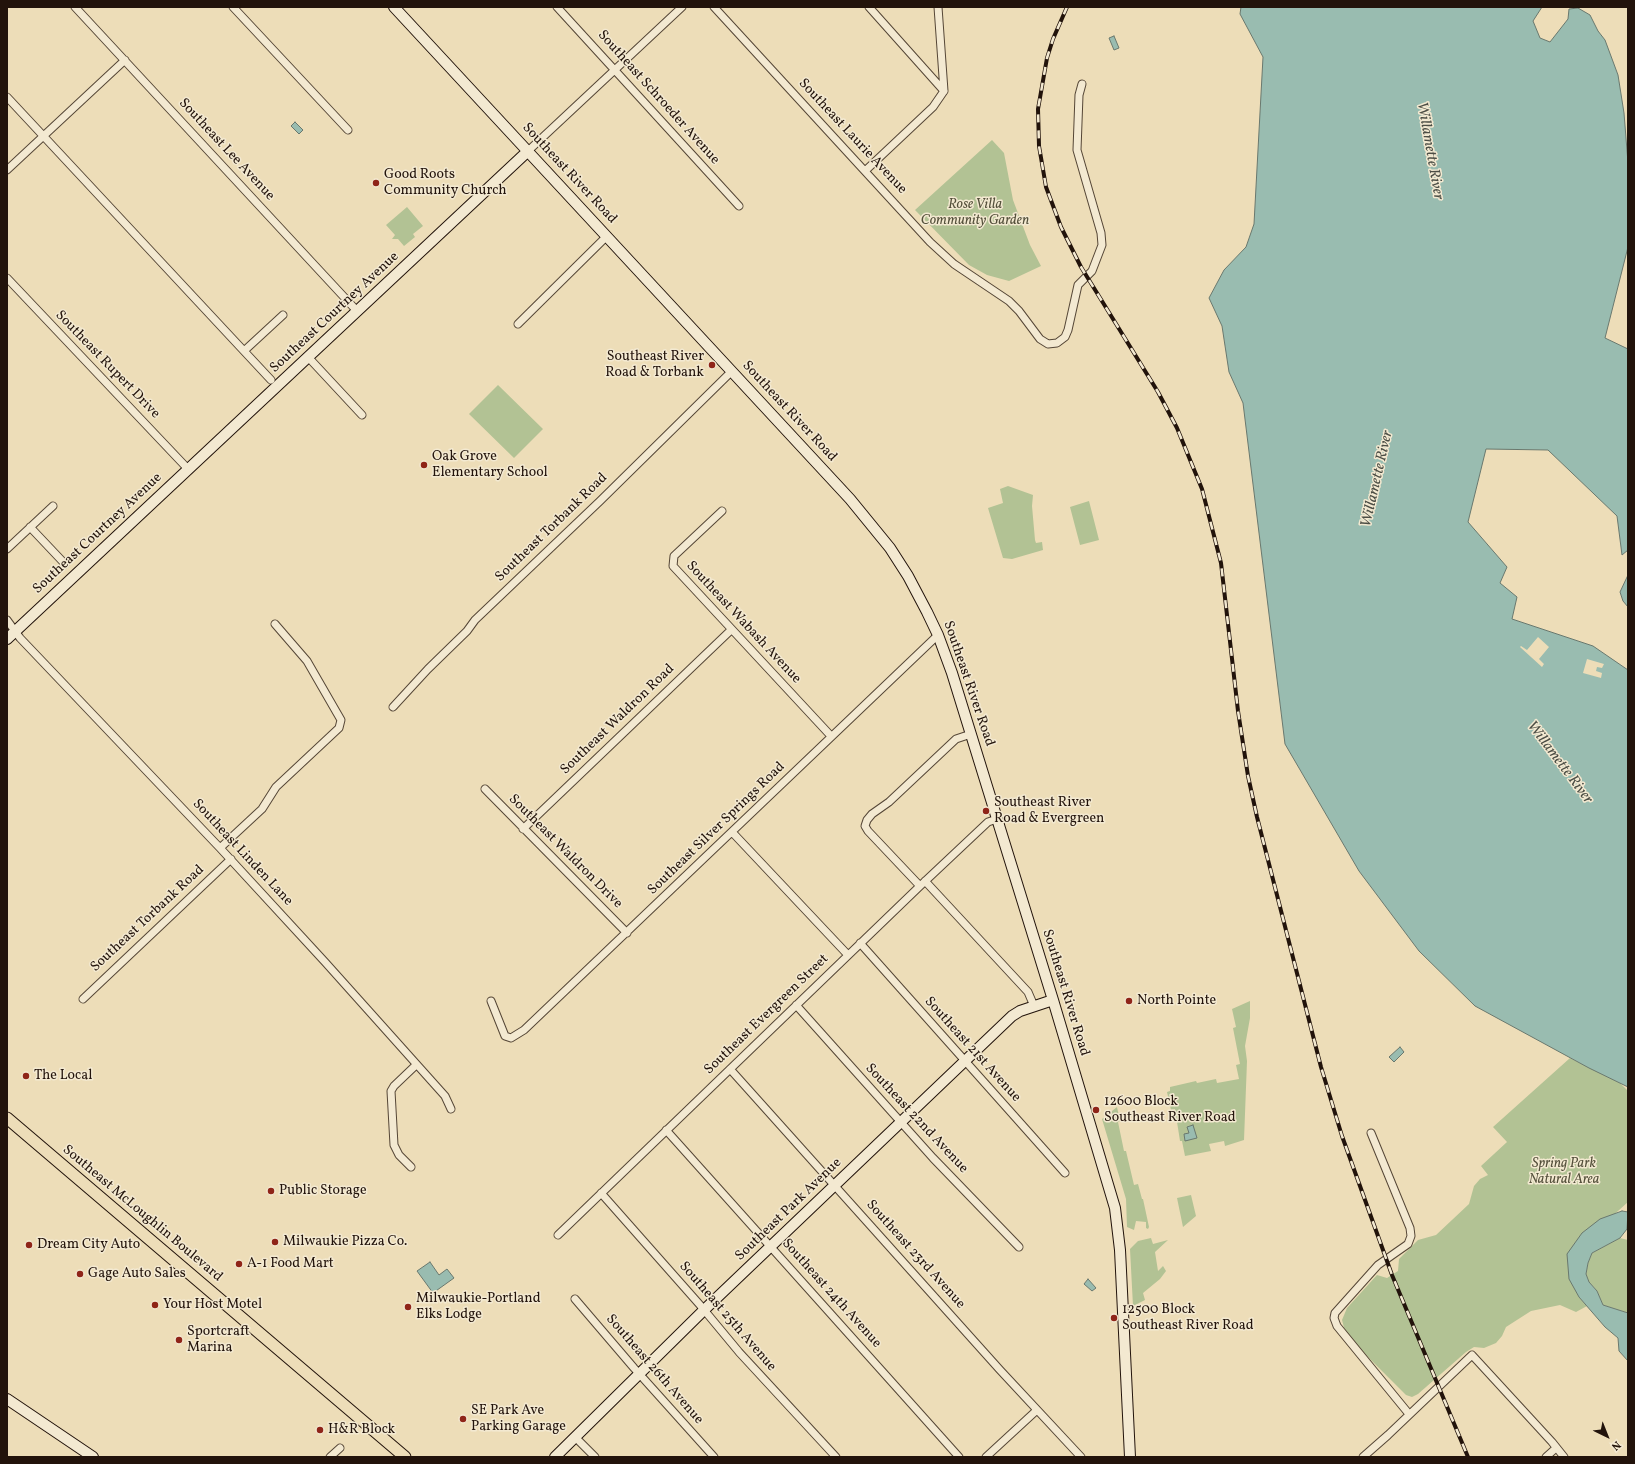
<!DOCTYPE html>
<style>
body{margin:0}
#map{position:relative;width:1635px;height:1464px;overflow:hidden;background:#edddb8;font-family:Vollkorn,serif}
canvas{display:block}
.frame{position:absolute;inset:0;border:8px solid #22130b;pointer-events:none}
.north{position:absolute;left:1587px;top:1416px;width:40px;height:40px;-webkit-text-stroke:3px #f3e9d1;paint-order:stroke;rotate:137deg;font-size:11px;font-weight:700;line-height:16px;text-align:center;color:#22130b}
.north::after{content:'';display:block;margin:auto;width:14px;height:18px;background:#22130b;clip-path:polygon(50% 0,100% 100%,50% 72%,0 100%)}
</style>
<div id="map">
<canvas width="1635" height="1464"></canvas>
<div class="frame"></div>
<div class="north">N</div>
</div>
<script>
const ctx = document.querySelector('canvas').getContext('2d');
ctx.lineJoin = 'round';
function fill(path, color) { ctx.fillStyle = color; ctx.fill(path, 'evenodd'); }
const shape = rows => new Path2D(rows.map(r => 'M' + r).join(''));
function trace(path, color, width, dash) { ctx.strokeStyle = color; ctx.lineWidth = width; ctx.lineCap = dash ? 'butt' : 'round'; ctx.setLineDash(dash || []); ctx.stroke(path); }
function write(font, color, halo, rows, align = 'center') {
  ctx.font = font + ' Vollkorn,serif'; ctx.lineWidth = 3; ctx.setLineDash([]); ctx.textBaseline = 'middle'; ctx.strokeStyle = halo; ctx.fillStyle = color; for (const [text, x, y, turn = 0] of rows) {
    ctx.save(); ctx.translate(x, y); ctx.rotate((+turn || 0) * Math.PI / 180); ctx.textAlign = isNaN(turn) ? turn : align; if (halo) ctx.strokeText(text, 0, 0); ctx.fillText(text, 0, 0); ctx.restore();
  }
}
fill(shape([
 [992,140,1004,153,1013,200,1030,245,1041,266,1009,281,987,275,969,265,915,210],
 [407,207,423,226,413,234,415,237,404,246,398,239,392,239,395,235,386,225],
 [498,385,543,429,514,458,469,414],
 [1008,486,1033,495,1032,506,1035,540,1036,543,1042,542,1043,550,1012,559,1003,558,988,508,1003,503,1000,489],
 [1089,501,1099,540,1080,545,1070,507],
 [1250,1001,1250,1018,1245,1046,1247,1061,1244,1140,1225,1146,1224,1141,1209,1144,1211,1151,1185,1156,1182,1141,1180,1141,1175,1109,1171,1110,1167,1092,1170,1091,1170,1087,1196,1081,1197,1083,1216,1079,1217,1083,1239,1079,1236,1065,1240,1064,1233,1028,1236,1027,1232,1009],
 [1570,1058,1620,1083,1628,1091,1628,1202,1568,1256,1579,1297,1587,1306,1576,1312,1560,1305,1531,1311,1506,1327,1502,1336,1496,1343,1484,1348,1474,1347,1466,1352,1418,1394,1412,1397,1406,1395,1346,1335,1342,1320,1347,1308,1377,1275,1387,1278,1398,1271,1399,1259,1418,1240,1436,1235,1469,1204,1474,1186,1480,1179,1488,1175,1481,1166,1507,1142,1493,1127],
 [1117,1107,1120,1121,1118,1122,1124,1151,1126,1151,1134,1185,1138,1184,1142,1199,1143,1199,1149,1227,1148,1229,1146,1228,1146,1222,1136,1221,1134,1230,1127,1227,1126,1199,1102,1119],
 [1191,1195,1196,1216,1183,1227,1177,1198],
 [1151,1238,1153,1244,1168,1240,1155,1252,1158,1271,1163,1266,1166,1271,1160,1279,1143,1293,1145,1300,1133,1306,1130,1249,1138,1241],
 [1620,1238,1628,1240,1628,1313,1603,1305,1597,1291,1589,1282,1586,1274,1588,1263,1592,1253]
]), '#b2c294');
const water = shape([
 [1241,7,1542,7,1533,21,1540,38,1550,42,1568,19,1569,9,1578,8,1590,15,1598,31,1605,40,1618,75,1624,113,1628,163,1628,247,1605,338,1628,349,1628,550,1622,555,1617,516,1548,450,1486,449,1468,522,1507,567,1500,583,1517,597,1512,619,1593,646,1628,670,1628,1087,1589,1068,1475,1006,1419,951,1359,871,1285,744,1243,403,1229,372,1222,326,1209,298,1224,270,1246,247,1254,224,1263,57,1240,14,1241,7],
 [1114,36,1119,48,1114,50,1109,38,1114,36],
 [295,122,303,130,299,134,291,126,295,122],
 [1628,575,1628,607,1623,601,1620,592,1628,575],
 [1400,1047,1404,1052,1394,1062,1389,1057,1400,1047],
 [1193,1125,1197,1138,1185,1141,1184,1134,1189,1133,1187,1127,1193,1125],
 [1622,1211,1628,1212,1627,1229,1620,1238,1592,1253,1588,1263,1586,1274,1589,1282,1597,1291,1603,1305,1628,1313,1628,1361,1619,1351,1618,1338,1605,1327,1579,1297,1569,1279,1567,1254,1582,1233,1600,1219,1622,1211],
 [430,1262,439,1275,447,1269,454,1278,433,1293,417,1271,430,1262],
 [1088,1279,1096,1288,1092,1291,1084,1284,1088,1279]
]);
fill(water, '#99bcb0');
trace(water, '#69786e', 1);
fill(shape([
 [1538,637,1549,647,1539,659,1544,664,1542,667,1520,647,1521,646,1527,650],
 [1587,659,1604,664,1602,668,1597,667,1596,671,1602,673,1601,678,1583,673]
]), '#edddb8');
const street = shape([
 [75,7,357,311],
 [233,7,348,130],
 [557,7,739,206],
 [714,7,930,242,954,264,1009,301,1019,311,1040,339,1048,344,1057,343,1065,337,1068,330,1078,285,1092,271,1102,245,1101,233,1077,150,1079,95,1082,84],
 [869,7,944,91],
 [938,7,944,91],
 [7,97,271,380],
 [528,151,682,7],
 [7,170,125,60],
 [865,171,933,107,944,91],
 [7,278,188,469],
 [518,324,607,236],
 [244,351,283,315],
 [308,357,362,415],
 [722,511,674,556,673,566,831,736],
 [30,527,65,564],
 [7,549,53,506],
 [7,620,20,638,220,848,325,962,445,1096,451,1109],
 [393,707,428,669,467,631,475,620,600,501,732,371],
 [485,789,627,933],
 [523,829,731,630],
 [732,832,848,955],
 [220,848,262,809,276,787,339,728,341,720,307,661,275,624],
 [925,881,1028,992,1034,1006],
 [920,886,868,831,865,826,867,820,872,814,889,802,956,739,971,734],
 [860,943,1065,1173],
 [83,999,231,859],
 [491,1001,505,1036,511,1038,524,1030,938,635],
 [796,1005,933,1158,1019,1247],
 [730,1069,1000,1370,1081,1457],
 [666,1130,959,1457],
 [1371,1133,1410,1228,1411,1236,1408,1244,1378,1265,1335,1313,1334,1318,1337,1326,1409,1414],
 [411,1167,399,1155,394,1145,391,1091,394,1086,416,1065],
 [601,1193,700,1305,739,1352,836,1457],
 [558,1235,920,886,988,822,997,819],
 [575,1299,634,1368,714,1457],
 [576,1438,595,1457],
 [330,1457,340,1448],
 [986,1457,1037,1410],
 [1363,1457,1388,1435,1472,1355,1552,1442,1564,1457],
 [1546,1457,1556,1448]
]);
const secondary = shape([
 [394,7,850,499,890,548,908,576,927,612,938,635,952,673,1053,1000,1115,1208,1120,1250,1130,1457],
 [7,639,528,151],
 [7,1399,93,1457],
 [555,1457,704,1310,1012,1016,1020,1011,1053,1000]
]);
const primary = shape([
 [7,1118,405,1457]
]);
trace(street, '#554636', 9);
trace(secondary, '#22130b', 12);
trace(primary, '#22130b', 13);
trace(street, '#f3e9d1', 7);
trace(secondary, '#f3e9d1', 10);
trace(primary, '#edddb8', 11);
const rail = shape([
 [1067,7,1053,39,1047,58,1038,109,1039,146,1046,187,1061,227,1081,267,1158,392,1177,428,1202,489,1221,563,1238,711,1248,776,1257,817,1321,1067,1342,1136,1392,1275,1468,1457]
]);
trace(rail, '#22130b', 4);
trace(rail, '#f3e9d1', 2.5, [8]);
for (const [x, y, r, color] of [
 [376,183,4,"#8f2418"],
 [712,365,4,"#8f2418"],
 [424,465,4,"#8f2418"],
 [986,811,4,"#8f2418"],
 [1129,1001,4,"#8f2418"],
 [26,1076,4,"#8f2418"],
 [1096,1110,4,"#8f2418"],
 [271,1191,4,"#8f2418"],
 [275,1242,4,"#8f2418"],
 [29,1245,4,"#8f2418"],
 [239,1264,4,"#8f2418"],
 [80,1274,4,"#8f2418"],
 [155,1305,4,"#8f2418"],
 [408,1307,4,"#8f2418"],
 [1114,1318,4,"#8f2418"],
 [179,1340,4,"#8f2418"],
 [463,1419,4,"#8f2418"],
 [320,1430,4,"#8f2418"]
]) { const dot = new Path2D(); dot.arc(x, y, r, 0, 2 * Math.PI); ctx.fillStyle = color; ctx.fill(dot); trace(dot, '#f3e9d1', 1.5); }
write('14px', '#22130b', '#f3e9d1', [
 ["Southeast Schroeder Avenue",658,98,48],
 ["Southeast Laurie Avenue",852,137,47],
 ["Southeast Lee Avenue",226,150,47],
 ["Southeast River Road",569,174,47],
 ["Southeast Courtney Avenue",335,313,-43],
 ["Southeast Rupert Drive",107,365,46],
 ["Southeast River Road",789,412,47],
 ["Southeast Torbank Road",552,528,-44],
 ["Southeast Courtney Avenue",98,534,-43],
 ["Southeast Wabash Avenue",743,623,47],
 ["Southeast River Road",968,684,71],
 ["Southeast Waldron Road",618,720,-44],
 ["Southeast Silver Springs Road",717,829,-44],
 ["Southeast Waldron Drive",565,852,45],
 ["Southeast Linden Lane",242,853,47],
 ["Southeast Torbank Road",148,919,-43],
 ["Southeast River Road",1065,993,73],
 ["Southeast Evergreen Street",767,1015,-44],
 ["Southeast 21st Avenue",972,1050,48],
 ["Southeast 22nd Avenue",916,1119,47],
 ["Southeast Park Avenue",789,1210,-44],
 ["Southeast McLoughlin Boulevard",142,1214,40],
 ["Southeast 23rd Avenue",915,1255,48],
 ["Southeast 24th Avenue",831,1294,48],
 ["Southeast 25th Avenue",727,1317,49],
 ["Southeast 26th Avenue",654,1370,49]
]);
write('14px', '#22130b', '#f3e9d1', [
 ["Good Roots",384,175],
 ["Community Church",384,191],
 ["Southeast River",704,357,"right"],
 ["Road & Torbank",704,373,"right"],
 ["Oak Grove",432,457],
 ["Elementary School",432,473],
 ["Southeast River",994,803],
 ["Road & Evergreen",994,819],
 ["North Pointe",1137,1001],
 ["The Local",34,1076],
 ["12600 Block",1104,1102],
 ["Southeast River Road",1104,1118],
 ["Public Storage",279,1191],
 ["Milwaukie Pizza Co.",283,1242],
 ["Dream City Auto",37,1245],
 ["A-1 Food Mart",247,1264],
 ["Gage Auto Sales",88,1274],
 ["Milwaukie-Portland",416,1299],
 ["Elks Lodge",416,1315],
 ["Your Host Motel",163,1305],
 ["12500 Block",1122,1310],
 ["Southeast River Road",1122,1326],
 ["Sportcraft",187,1332],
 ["Marina",187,1348],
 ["SE Park Ave",471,1411],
 ["Parking Garage",471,1427],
 ["H&R Block",328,1430]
], 'left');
write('italic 14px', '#54503b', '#f3e9d1', [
 ["Rose Villa",975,205],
 ["Community Garden",975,221],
 ["Spring Park",1564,1164],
 ["Natural Area",1564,1180]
]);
write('italic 15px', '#4c4e45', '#f3e9d1', [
 ["Willamette River",1429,151,80],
 ["Willamette River",1378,479,-77],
 ["Willamette River",1559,763,53]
]);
</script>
